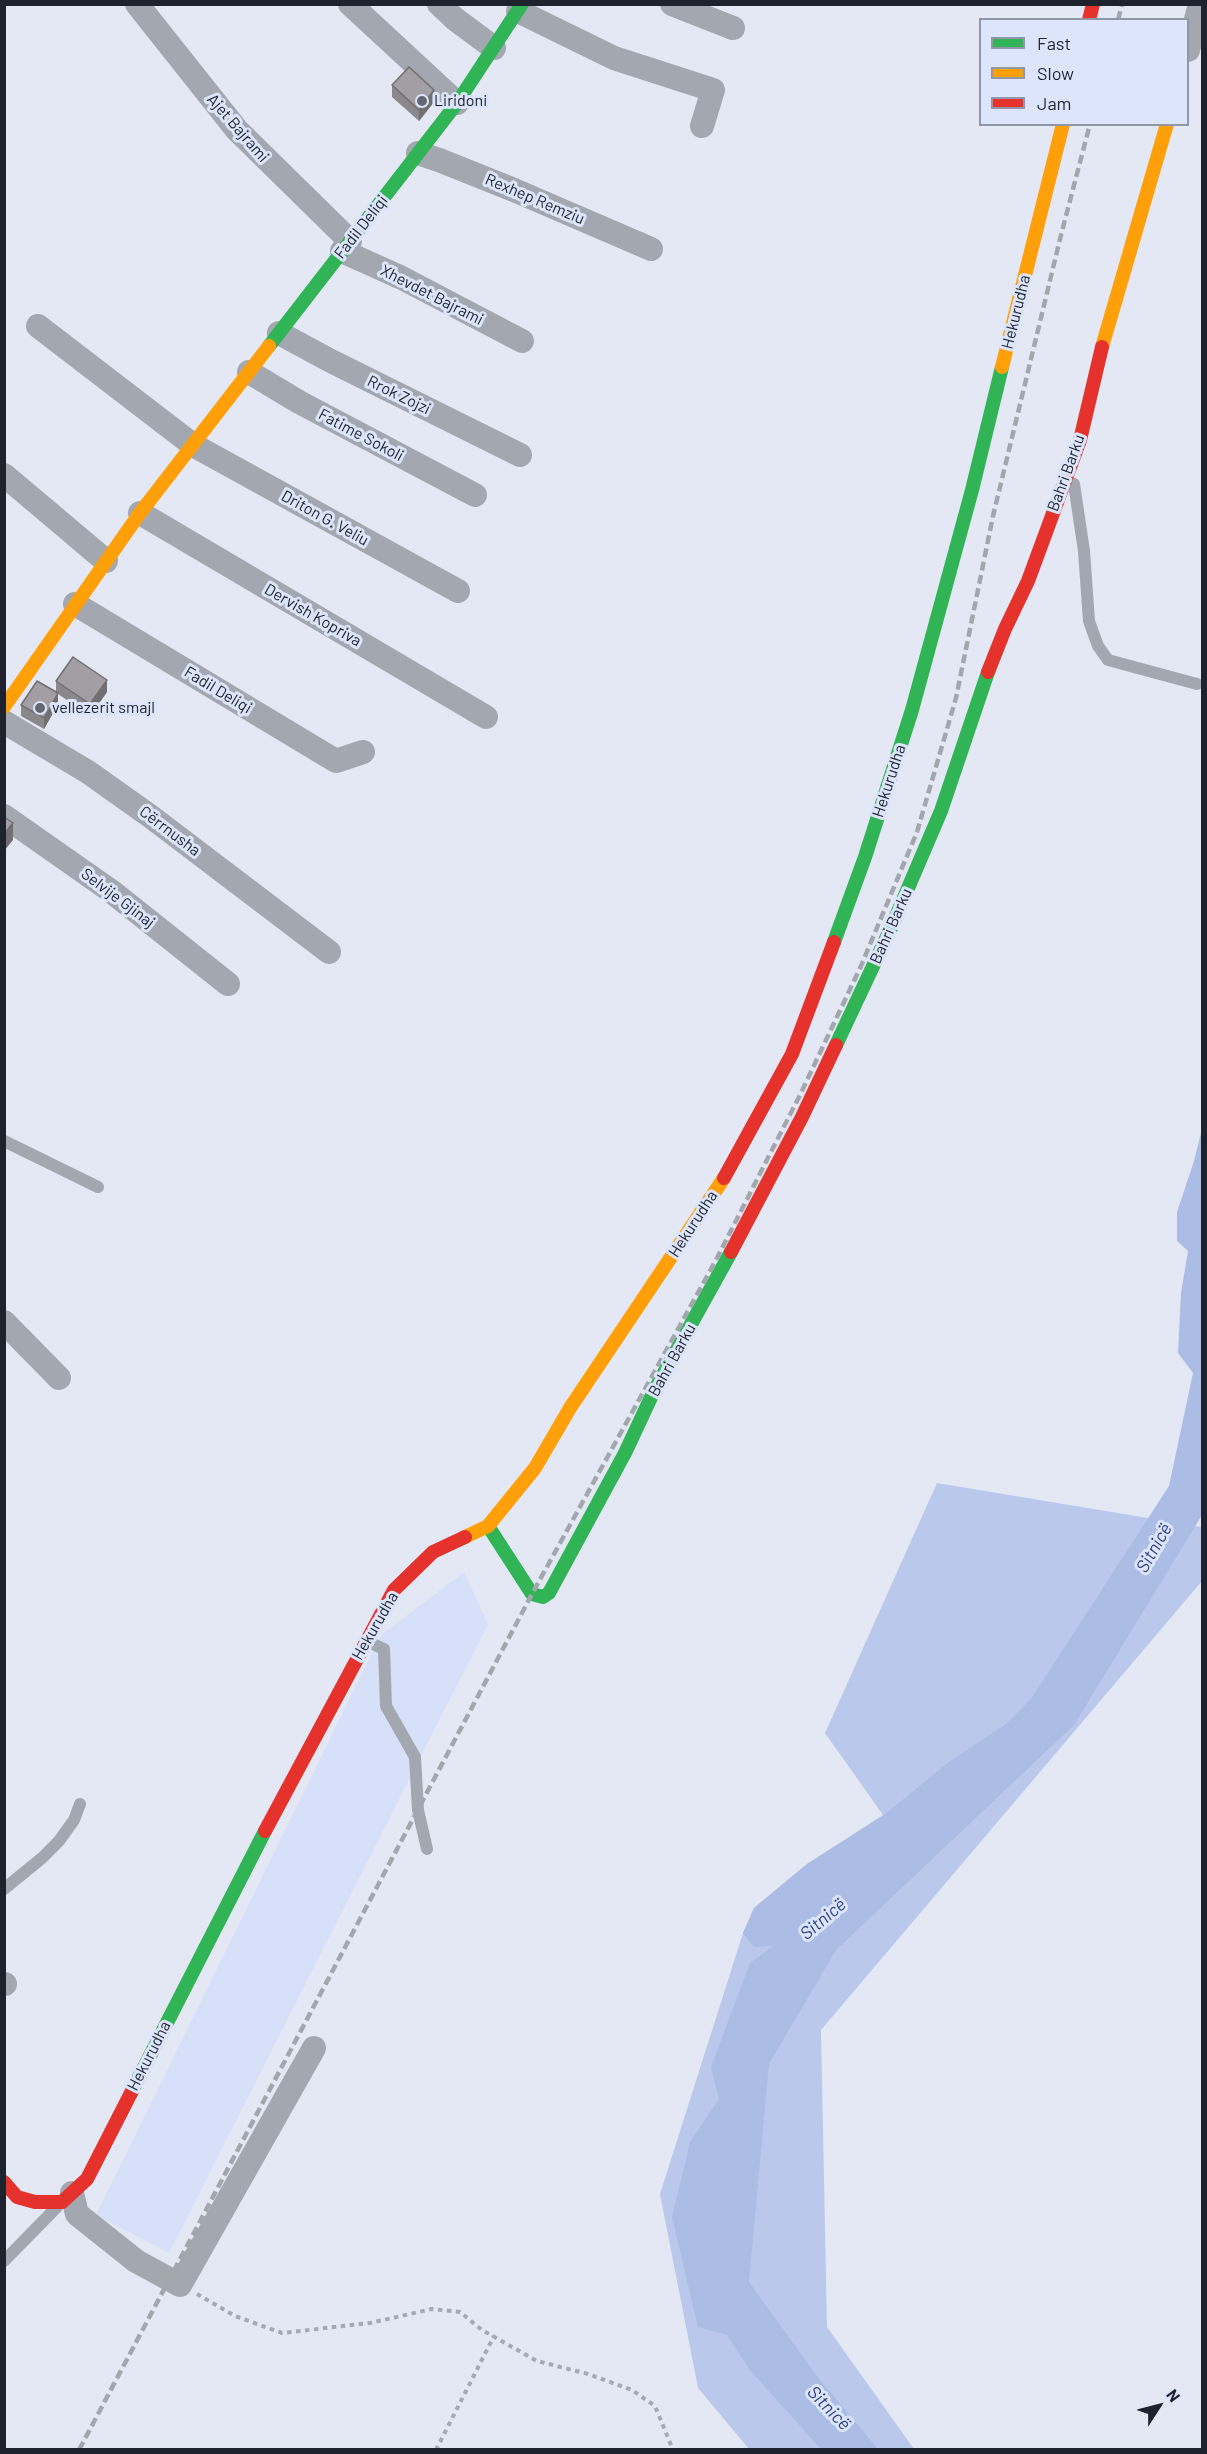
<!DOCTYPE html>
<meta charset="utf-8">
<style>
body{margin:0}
#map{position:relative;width:1207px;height:2454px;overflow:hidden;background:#e3e8f4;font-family:Barlow,sans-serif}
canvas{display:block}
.frame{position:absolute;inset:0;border:6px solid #1e222c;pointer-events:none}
.legend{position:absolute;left:979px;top:18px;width:210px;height:108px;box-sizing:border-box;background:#dce5fb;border:2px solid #9097a8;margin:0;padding:8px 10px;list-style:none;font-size:18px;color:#1e222c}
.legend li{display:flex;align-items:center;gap:12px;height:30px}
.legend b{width:30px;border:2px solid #9097a8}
.north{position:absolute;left:1129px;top:2376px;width:60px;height:60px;-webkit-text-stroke:4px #dce5fb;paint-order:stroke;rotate:54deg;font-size:16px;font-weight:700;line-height:24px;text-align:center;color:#1e222c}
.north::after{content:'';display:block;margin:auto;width:21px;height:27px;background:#1e222c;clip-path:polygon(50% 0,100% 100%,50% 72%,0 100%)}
</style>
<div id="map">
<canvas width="1207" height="2454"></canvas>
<div class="frame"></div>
<ul class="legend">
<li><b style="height:8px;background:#30b455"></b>Fast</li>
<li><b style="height:8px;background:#ff9f0a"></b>Slow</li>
<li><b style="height:8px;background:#e5322d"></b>Jam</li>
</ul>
<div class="north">N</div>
</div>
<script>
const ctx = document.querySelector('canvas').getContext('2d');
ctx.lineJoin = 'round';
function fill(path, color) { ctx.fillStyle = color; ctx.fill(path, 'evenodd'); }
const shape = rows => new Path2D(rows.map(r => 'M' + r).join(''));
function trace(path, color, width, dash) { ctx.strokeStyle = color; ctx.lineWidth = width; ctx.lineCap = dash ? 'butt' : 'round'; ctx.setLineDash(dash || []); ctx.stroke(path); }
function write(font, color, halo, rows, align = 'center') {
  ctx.font = font + ' Barlow,sans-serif'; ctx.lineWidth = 6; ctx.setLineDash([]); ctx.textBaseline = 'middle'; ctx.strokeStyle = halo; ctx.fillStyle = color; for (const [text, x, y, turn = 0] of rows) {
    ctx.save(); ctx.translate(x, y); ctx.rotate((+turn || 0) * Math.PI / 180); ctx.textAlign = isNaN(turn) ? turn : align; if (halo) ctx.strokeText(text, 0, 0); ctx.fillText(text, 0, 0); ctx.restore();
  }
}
fill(shape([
 [464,1572,488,1624,169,2253,96,2215,381,1635]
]), '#d6e1f9');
fill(shape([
 [937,1483,1202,1527,1202,1581,821,2030,827,2327,914,2449,749,2449,698,2388,660,2194,743,1933,754,1908,807,1864,883,1815,825,1733]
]), '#bac9eb');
fill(shape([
 [1202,1129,1202,1515,1074,1725,836,1950,769,2064,749,2282,816,2375,878,2449,821,2449,749,2369,727,2335,698,2327,672,2217,690,2142,719,2099,711,2067,750,1963,773,1946,754,1947,743,1933,754,1908,807,1864,884,1815,949,1762,1006,1724,1031,1699,1169,1486,1193,1373,1178,1353,1181,1293,1188,1251,1177,1241,1177,1212,1194,1161]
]), '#abbce5');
trace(shape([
 [197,2294,235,2316,282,2333,370,2323,432,2309,460,2312,482,2330,537,2361,588,2374,632,2390,655,2406,673,2450],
 [436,2450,494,2336]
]), '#a6a9b2', 4, [4.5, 4.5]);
trace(shape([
 [1074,484,1084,551,1089,621,1098,646,1108,660,1197,684],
 [4,1141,98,1187],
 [366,1641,384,1649,386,1706,415,1757,418,1810,427,1849],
 [4,1889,42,1858,59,1841,74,1820,80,1804],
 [4,2261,57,2207]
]), '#a3a7af', 12);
trace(shape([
 [137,4,237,130,350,241],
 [350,4,457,103],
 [439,4,455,19,494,48],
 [672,4,733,28],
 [518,11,614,58,713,90,702,126],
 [1188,50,1200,4],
 [418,153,439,160,514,190,651,249],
 [342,251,402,278,522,341],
 [38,326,193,445,458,591],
 [279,333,329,360,520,455],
 [249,372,299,402,475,495],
 [4,475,106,561],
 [140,513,486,717],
 [75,604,336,761,363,752],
 [4,722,88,772,150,816,329,952],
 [4,816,111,891,228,984],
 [4,1322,59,1378],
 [4,1984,5,1984],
 [72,2193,77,2214,136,2261,180,2285,314,2048]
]), '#a3a7af', 24);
trace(shape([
 [269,346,457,103,522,4],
 [834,942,865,857,912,710,972,490,1002,367],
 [836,1045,891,928,941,811,988,672],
 [488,1526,532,1594,543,1597,549,1593,625,1453,654,1391,731,1252],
 [132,2091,265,1831]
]), '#30b455', 14);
trace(shape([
 [1102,347,1167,124],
 [1002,367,1063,124],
 [4,707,140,513,269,346],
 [465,1537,488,1526,535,1468,570,1408,724,1178]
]), '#ff9f0a', 14);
trace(shape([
 [1089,20,1093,4],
 [988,672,1005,629,1028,581,1080,440,1102,347],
 [724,1178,792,1054,834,942],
 [731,1252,802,1117,836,1045],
 [265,1831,394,1590,433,1552,465,1537],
 [4,2182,17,2197,35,2202,62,2202,87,2179,132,2091]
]), '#e5322d', 14);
trace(shape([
 [1118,20,1122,4],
 [79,2450,532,1594,716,1260,800,1095,861,966,917,832,956,698,993,516,1061,235,1090,124]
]), '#a2a7ae', 4.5, [9, 4.5]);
fill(shape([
 [392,85,434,102,419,121,392,97],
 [56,681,107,692,90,716,58,694,58,704,44,729,21,716,21,705,56,692]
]), '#8b888c');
fill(shape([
 [434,90,434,102,419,121,419,110],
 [107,680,107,692,90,716,90,704],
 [58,693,58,704,44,729,44,718],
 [13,823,13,840,4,851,4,834]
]), '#716f72');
const building = shape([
 [409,67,434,90,419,110,392,85,409,67],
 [73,657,107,680,90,704,56,681,73,657],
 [37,681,58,693,44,718,21,705,37,681],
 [4,817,13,823,4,834,4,817]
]);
fill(building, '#a29ea3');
trace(building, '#716f72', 1.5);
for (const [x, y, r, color] of [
 [422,101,6,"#636772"],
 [40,708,6,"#636772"]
]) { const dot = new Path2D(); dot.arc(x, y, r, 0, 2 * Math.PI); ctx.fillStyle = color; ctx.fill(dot); trace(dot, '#dce5fb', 2); }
write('16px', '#1e222c', '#dce5fb', [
 ["Liridoni",434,101],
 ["vellezerit smajl",52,708]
], 'left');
write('16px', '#1e222c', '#dce5fb', [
 ["Ajet Bajrami",238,128,49],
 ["Rexhep Remziu",535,199,23],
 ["Fadil Deliqi",361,227,-52],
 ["Xhevdet Bajrami",432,295,27],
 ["Hekurudha",1016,312,-76],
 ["Rrok Zojzi",399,395,26],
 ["Fatime Sokoli",361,435,28],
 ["Bahri Barku",1066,473,-70],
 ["Driton G. Veliu",325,518,29],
 ["Dervish Kopriva",313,615,30],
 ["Fadil Deliqi",218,690,31],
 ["Hekurudha",889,781,-72],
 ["Cërrnusha",170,831,37],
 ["Selvije Gjinaj",118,898,37],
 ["Bahri Barku",891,926,-66],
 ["Hekurudha",693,1224,-57],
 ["Bahri Barku",672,1360,-61],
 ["Hekurudha",375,1626,-60],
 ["Hekurudha",149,2056,-63]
]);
write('italic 18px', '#2c4282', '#dce5fb', [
 ["Sitnicë",1154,1548,-60],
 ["Sitnicë",823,1919,-40],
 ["Sitnicë",829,2408,46]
]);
</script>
